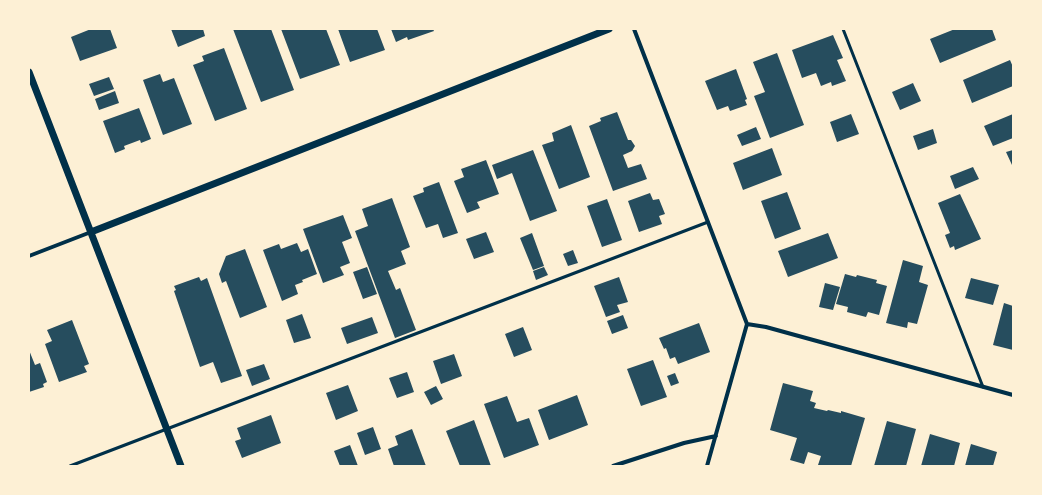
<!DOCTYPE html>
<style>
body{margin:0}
#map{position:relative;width:1042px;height:495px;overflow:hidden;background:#fdf0d5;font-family:Georgia,serif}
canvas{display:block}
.frame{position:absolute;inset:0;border:30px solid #fdf0d5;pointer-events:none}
</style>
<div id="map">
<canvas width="1042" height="495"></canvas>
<div class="frame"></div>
</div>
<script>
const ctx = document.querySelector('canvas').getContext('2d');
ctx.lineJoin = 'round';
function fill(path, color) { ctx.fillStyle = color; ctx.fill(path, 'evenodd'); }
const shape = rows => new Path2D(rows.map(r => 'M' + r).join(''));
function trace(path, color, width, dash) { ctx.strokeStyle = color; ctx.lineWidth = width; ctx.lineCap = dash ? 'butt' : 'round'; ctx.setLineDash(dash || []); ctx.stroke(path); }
fill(shape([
 [91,29,110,29,117,48,80,61,71,37],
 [171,29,203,29,205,36,178,47],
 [233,29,271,29,294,90,261,102],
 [281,29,326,29,340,65,300,79],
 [338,29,377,29,385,50,350,62],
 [391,29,433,29,434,31,408,40,407,37,396,42],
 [955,29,992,29,996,40,940,63,930,39],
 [833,35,843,58,837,60,846,81,832,86,831,82,821,86,816,73,802,78,792,50],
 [224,48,247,109,215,121,193,65,204,61,202,56],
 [777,53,804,125,770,138,754,96,765,92,753,62],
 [1010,60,1013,67,1013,86,972,103,963,80],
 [736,69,747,99,745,100,747,105,730,111,728,106,717,110,705,81],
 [160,74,163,82,174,78,192,124,163,135,143,80],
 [109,77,114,89,94,96,89,84],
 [913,83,921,101,900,110,892,92],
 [115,91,119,103,99,110,95,99],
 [139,108,151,139,141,143,140,140,124,146,125,149,115,153,103,121],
 [617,112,628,140,631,140,635,146,632,151,623,155,628,168,641,164,647,179,613,191,589,126,601,121,600,118],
 [851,114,859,134,837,142,830,122],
 [1013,114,1013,138,993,146,984,126],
 [571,125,590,177,559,189,542,145,554,141,552,133],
 [756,127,761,139,742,146,737,135],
 [933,129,937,143,918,150,913,136],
 [772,148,782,175,743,190,733,163],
 [533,150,557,211,530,221,512,173,497,179,492,165],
 [1013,150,1013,165,1012,165,1006,152],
 [486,160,499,194,477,202,480,208,467,213,454,181,464,177,461,169],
 [973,167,979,179,955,189,950,176],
 [439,182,458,233,443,238,438,224,426,228,413,196,424,192,423,188],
 [787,192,801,229,775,239,761,201],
 [650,193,653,200,659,199,665,214,659,216,662,224,639,232,628,201],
 [960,194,981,239,955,250,954,246,950,248,945,235,950,233,938,203],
 [392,198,410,247,401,251,406,264,388,271,396,290,400,288,416,330,395,338,355,231,368,226,362,209],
 [607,199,622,240,602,247,587,206],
 [343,215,352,238,342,242,350,263,340,267,344,275,323,283,303,229],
 [486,232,494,252,474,259,466,239],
 [532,233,544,266,533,270,520,238],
 [828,233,838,258,788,277,778,251],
 [297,243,301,252,308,249,317,274,302,280,303,282,295,285,298,294,282,301,263,250,279,244,281,249],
 [245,249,267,307,240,318,226,281,222,283,219,274,226,256],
 [573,250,578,263,568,266,563,254],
 [903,260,923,266,919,282,928,285,917,324,908,322,907,328,886,323],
 [367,267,377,294,363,299,353,272],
 [544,267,548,275,536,280,533,271],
 [845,274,856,277,857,275,877,280,876,283,887,286,879,315,868,312,866,317,847,312,848,307,836,304],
 [199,277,201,281,207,278,242,376,221,383,213,362,200,367,174,291,176,290,174,286],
 [619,277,628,302,617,305,620,312,606,317,594,286],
 [971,278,999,285,993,305,965,298],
 [825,283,840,287,833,310,819,307],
 [1004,303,1013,306,1013,350,993,345],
 [302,314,311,338,294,343,286,320],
 [623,315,628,328,612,334,607,321],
 [372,317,378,333,347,344,341,328],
 [72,320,89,364,84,366,87,372,59,382,45,344,52,341,47,330],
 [699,323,710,352,678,364,675,357,670,359,666,348,664,349,659,338],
 [523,327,532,350,514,357,505,334],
 [29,350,35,365,40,363,47,382,43,384,44,387,29,392],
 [454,354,462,376,441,384,433,361],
 [653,360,667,397,641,406,627,369],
 [264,364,270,379,252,386,246,370],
 [407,372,414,392,397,398,389,378],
 [675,373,679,383,671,386,667,376],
 [783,383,813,391,810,401,816,403,814,408,827,411,828,410,841,413,841,411,865,418,851,466,819,466,818,465,821,456,808,452,804,464,790,460,797,438,770,430],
 [348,385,358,411,336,420,326,393],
 [436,386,443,399,431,405,424,392],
 [577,395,588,425,549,440,538,410],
 [507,396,517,422,529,418,539,445,504,458,484,404],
 [271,415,281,443,242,458,235,441,241,439,237,428],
 [474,420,491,466,460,466,446,431],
 [887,421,916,429,906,466,874,466],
 [373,427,381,449,365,455,357,433],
 [412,429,426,466,394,466,388,449,398,445,395,436],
 [930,434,960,443,954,466,921,466],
 [971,444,997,452,993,466,965,466],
 [350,445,358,466,340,466,334,451]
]), '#264d5e');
trace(shape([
 [843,29,983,387],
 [70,466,708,222]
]), '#003049', 3);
trace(shape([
 [634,29,747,324,707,466],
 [29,256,91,232],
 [747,324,766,327,1013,395],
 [613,466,684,443,716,436]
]), '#003049', 4);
trace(shape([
 [29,72,181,466],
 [91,232,609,29]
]), '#003049', 7);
</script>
